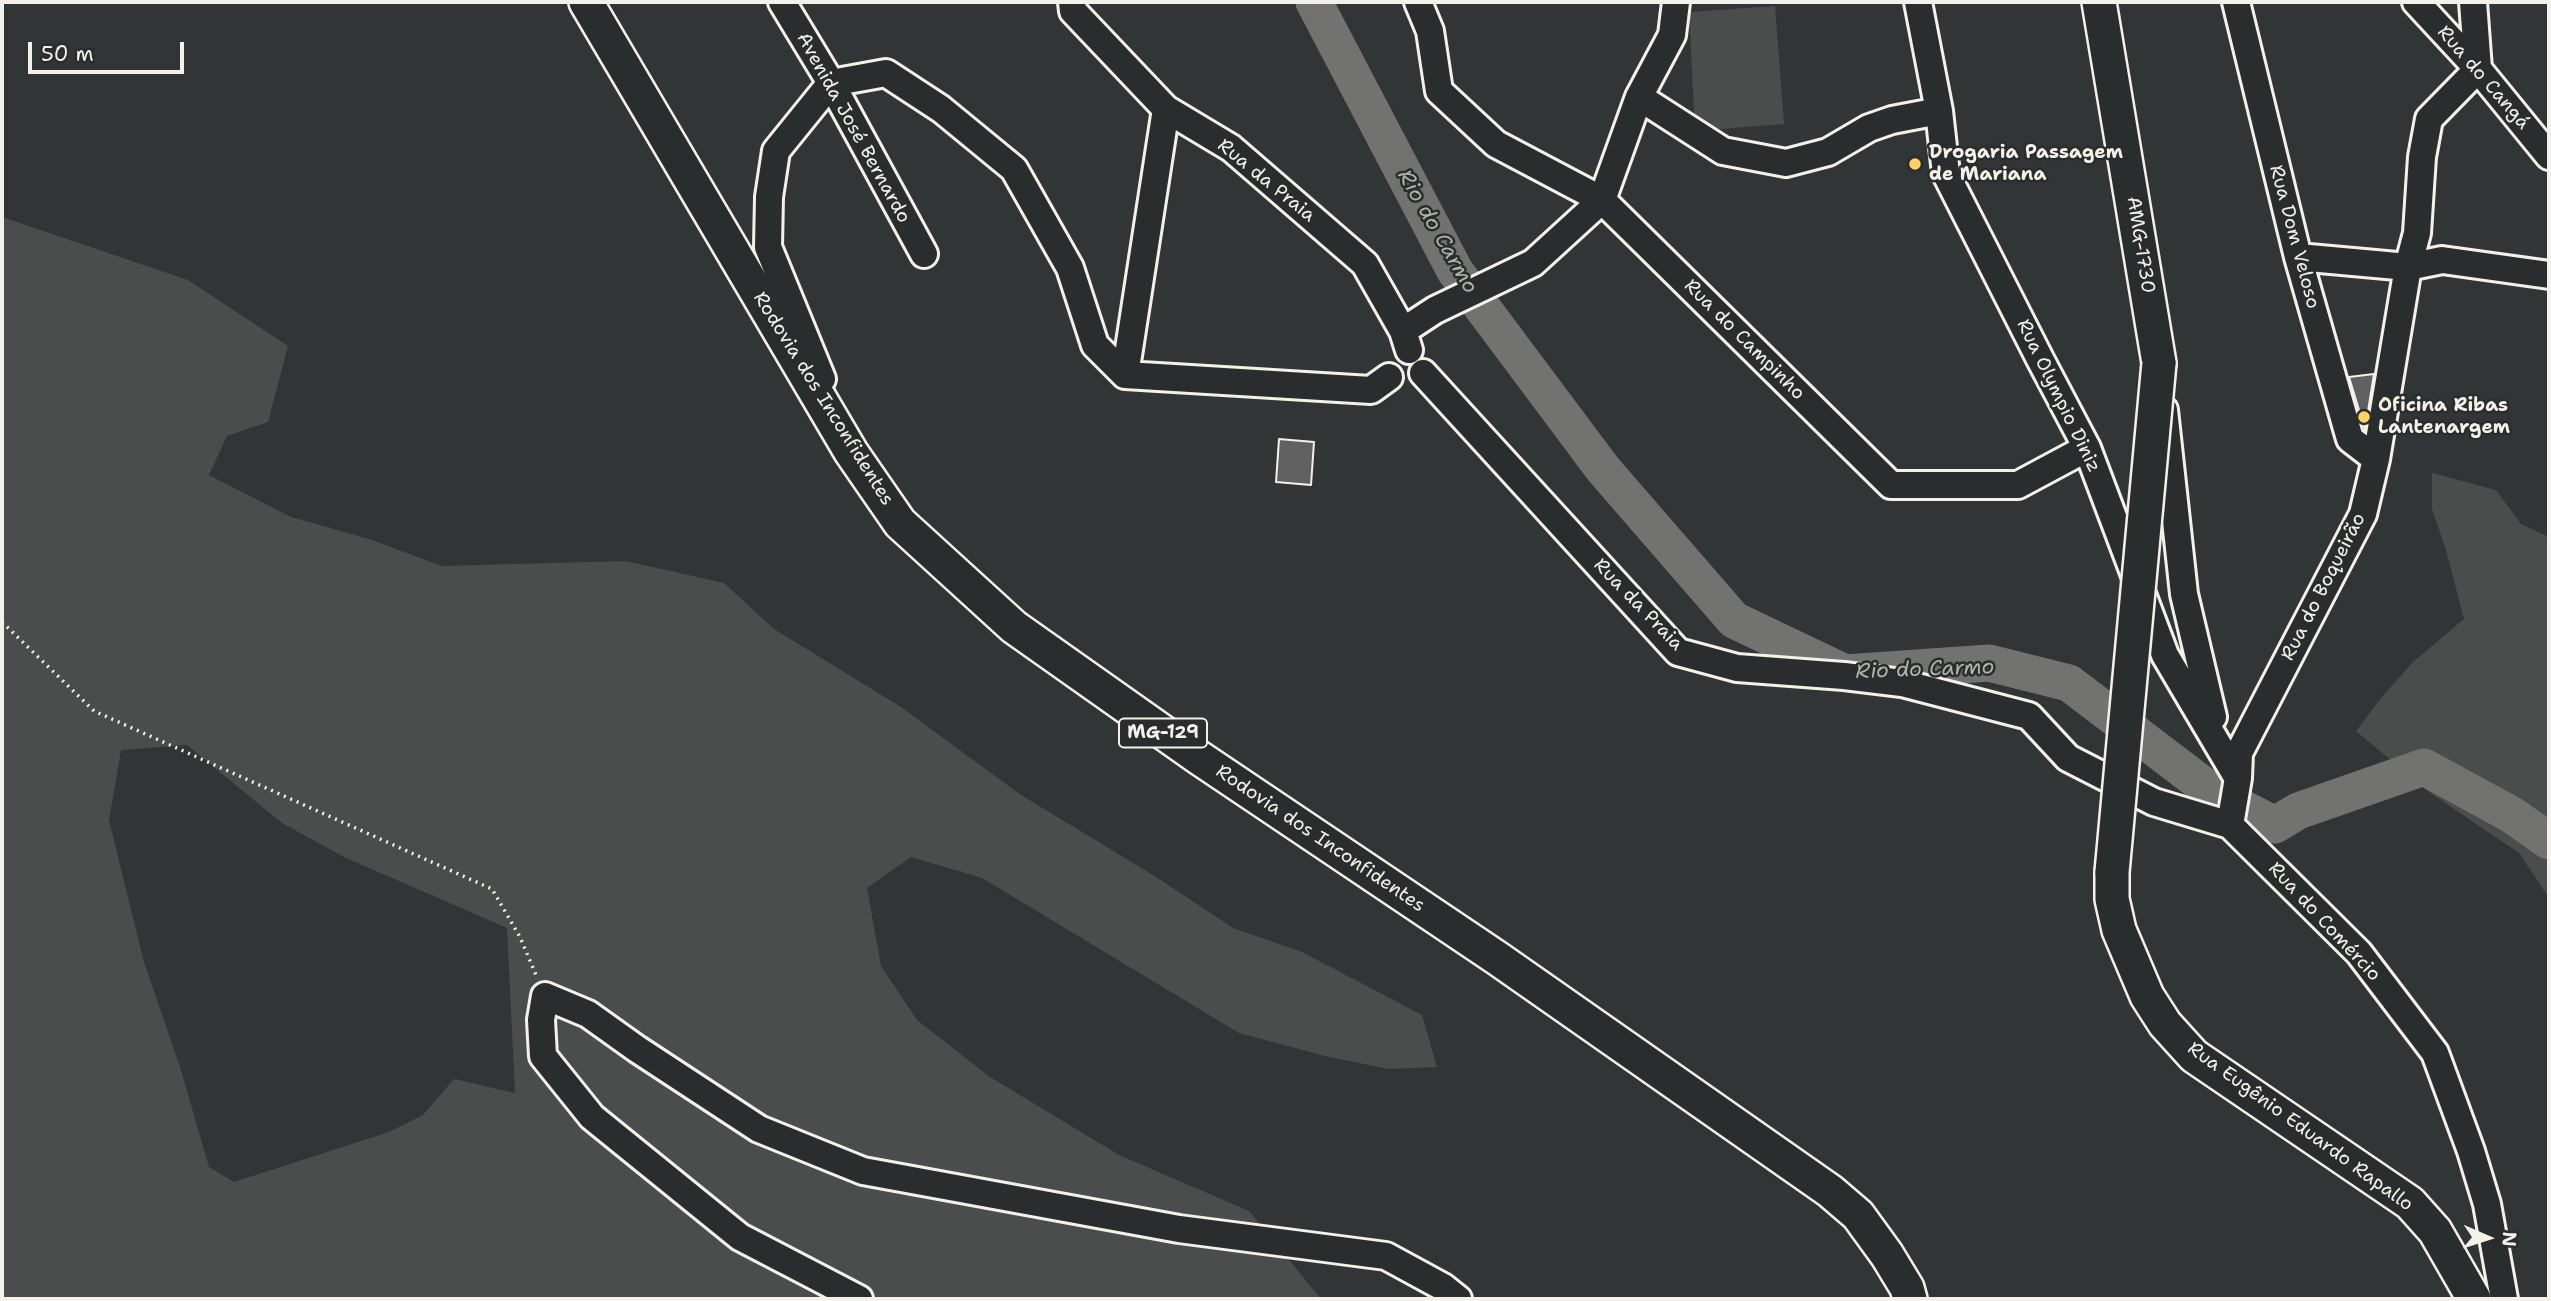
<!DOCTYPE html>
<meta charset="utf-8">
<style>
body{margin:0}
#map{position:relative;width:2551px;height:1301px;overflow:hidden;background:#323535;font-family:"Shantell Sans",sans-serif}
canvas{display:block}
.frame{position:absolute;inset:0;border:4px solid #f4f1e8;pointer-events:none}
.north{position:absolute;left:2453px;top:1203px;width:70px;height:70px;-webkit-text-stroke:5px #2a2d2e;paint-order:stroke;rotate:93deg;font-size:19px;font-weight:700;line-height:28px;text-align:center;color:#f4f1e8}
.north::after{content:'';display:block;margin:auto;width:24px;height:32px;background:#f4f1e8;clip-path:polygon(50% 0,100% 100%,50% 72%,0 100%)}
.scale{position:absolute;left:28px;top:42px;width:156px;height:32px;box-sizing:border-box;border:4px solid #f4f1e8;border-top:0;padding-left:9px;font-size:21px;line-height:24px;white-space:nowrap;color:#f4f1e8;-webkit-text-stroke:5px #2a2d2e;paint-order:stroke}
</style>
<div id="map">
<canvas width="2551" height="1301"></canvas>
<div class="frame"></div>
<div class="north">N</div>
<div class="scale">50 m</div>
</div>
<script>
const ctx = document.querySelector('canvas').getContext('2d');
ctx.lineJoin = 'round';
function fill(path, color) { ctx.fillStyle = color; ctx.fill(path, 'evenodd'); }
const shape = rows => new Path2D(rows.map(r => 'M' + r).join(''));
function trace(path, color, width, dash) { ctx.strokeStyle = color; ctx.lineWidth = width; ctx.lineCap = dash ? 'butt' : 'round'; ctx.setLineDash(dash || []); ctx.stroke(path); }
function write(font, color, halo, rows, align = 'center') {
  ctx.font = font + ' "Shantell Sans",sans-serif'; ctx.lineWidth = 5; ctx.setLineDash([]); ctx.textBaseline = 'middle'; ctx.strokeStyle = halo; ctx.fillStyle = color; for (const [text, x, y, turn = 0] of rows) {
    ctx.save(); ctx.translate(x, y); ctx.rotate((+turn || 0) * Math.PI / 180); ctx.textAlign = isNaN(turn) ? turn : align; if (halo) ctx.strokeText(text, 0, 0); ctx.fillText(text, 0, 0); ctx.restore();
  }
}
fill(shape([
 [1775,6,1784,124,1695,131,1689,12],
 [2,217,188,280,288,346,268,422,227,436,209,475,291,517,369,539,442,566,626,561,724,583,774,629,901,707,1021,795,1153,875,1233,928,1302,952,1422,1015,1437,1067,1388,1069,1325,1056,1239,1033,982,878,911,857,867,888,881,966,917,1020,990,1077,1119,1155,1249,1211,1321,1299,2,1299],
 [187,745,282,823,346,858,507,928,515,1093,454,1079,423,1115,389,1132,234,1182,209,1167,180,1067,144,962,109,820,121,750],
 [2432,473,2496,490,2521,524,2549,537,2549,898,2519,853,2429,792,2356,731,2381,698,2413,662,2464,619,2446,550,2432,509]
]), '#4b4d4c');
trace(shape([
 [1314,2,1455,271,1603,469,1734,620,1845,673,1989,663,2069,683,2215,794,2275,825,2298,811,2424,767,2512,815,2549,841]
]), '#727370', 37);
const building = shape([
 [2374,374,2365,430,2349,377,2374,374],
 [1279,439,1314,442,1311,485,1276,482,1279,439]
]);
fill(building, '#5f605f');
trace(building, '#f4f1e8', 2);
const minor = shape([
 [782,2,831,83,924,254],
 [1072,2,1073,11,1166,109,1231,148,1365,264,1403,331,1409,350],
 [1676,2,1672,35,1639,97,1602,200,1891,485,2018,485,2087,448],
 [1918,2,1939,111,1946,174,2040,359,2087,448,2165,655,2237,777],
 [2236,2,2298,257,2350,439,2376,459],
 [2416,2,2478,69,2549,156],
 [1639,97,1723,151,1786,163,1828,152,1869,128,1892,120,1939,111],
 [2298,257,2408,267,2442,260,2549,275],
 [1403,331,1435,310,1533,263,1602,200,1496,144,1439,91,1430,31,1418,2],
 [1423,373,1678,652,1737,668,1844,676,1902,683,2029,716,2068,758,2154,802,2230,825,2359,953,2435,1053,2471,1151,2487,1204,2504,1299],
 [1125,375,1166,109],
 [1125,375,1371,390,1389,377],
 [822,379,768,247,769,197,776,151,831,83,886,73,941,109,1014,169,1070,268,1095,345,1125,375],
 [2164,410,2184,594,2213,717],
 [2230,825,2238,778,2239,753,2363,514,2376,459,2408,267,2417,233,2422,157,2429,119,2478,69,2473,2],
 [859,1299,740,1237,592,1117,543,1056,541,1020,545,996,588,1014,637,1049,759,1129,863,1171,1179,1229,1386,1256,1443,1287,1458,1299]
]);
const major = shape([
 [586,2,851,452,900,523,1014,627,1198,757,1497,958,1830,1191,1858,1215,1887,1255,1907,1288,1910,1299],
 [2099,2,2159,363],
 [2112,872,2112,899,2119,930,2147,996,2165,1024,2194,1056,2410,1203,2435,1231,2474,1299]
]);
trace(minor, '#f4f1e8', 32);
trace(major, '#f4f1e8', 38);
trace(shape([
 [2,622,94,711,492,889,520,937,536,975]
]), '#f4f1e8', 3.5, [2, 5]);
trace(minor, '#2a2d2e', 26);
trace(major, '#2a2d2e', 33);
const majorBridge = shape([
 [2112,872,2159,363]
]);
trace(majorBridge, '#f4f1e8', 38, []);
trace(majorBridge, '#2a2d2e', 33);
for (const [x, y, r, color] of [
 [1915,164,7,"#ffd166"],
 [2364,417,7,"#ffd166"]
]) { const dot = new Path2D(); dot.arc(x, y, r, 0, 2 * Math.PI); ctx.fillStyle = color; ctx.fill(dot); trace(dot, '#2a2d2e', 2.5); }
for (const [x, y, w] of [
 [1163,733,88]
]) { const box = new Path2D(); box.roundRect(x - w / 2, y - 14.5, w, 29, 5); ctx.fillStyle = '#2a2d2e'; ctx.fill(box); trace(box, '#f4f1e8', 2); }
write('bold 18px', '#f4f1e8', null, [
 ["MG-129",1163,733]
]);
write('19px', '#f4f1e8', '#2a2d2e', [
 ["Rua do Cangá",2483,78,49],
 ["Avenida José Bernardo",853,128,61],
 ["Rua da Praia",1266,181,39],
 ["Rua Dom Veloso",2294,237,75],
 ["AMG-1730",2140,245,81],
 ["Rua do Campinho",1744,340,45],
 ["Rua Olympio Diniz",2058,396,64],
 ["Rodovia dos Inconfidentes",823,399,58],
 ["Rua do Boqueirão",2324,587,-63],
 ["Rua da Praia",1638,605,46],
 ["Rodovia dos Inconfidentes",1320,839,34],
 ["Rua do Comércio",2324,922,47],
 ["Rua Eugênio Eduardo Rapallo",2300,1127,36]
]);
write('bold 19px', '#f4f1e8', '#2a2d2e', [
 ["Drogaria Passagem",1929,153],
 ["de Mariana",1929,175],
 ["Oficina Ribas",2378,406],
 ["Lantenargem",2378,428]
], 'left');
write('italic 21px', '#b3b2ac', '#2a2d2e', [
 ["Rio do Carmo",1437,232,60],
 ["Rio do Carmo",1925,670,-2]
]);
</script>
